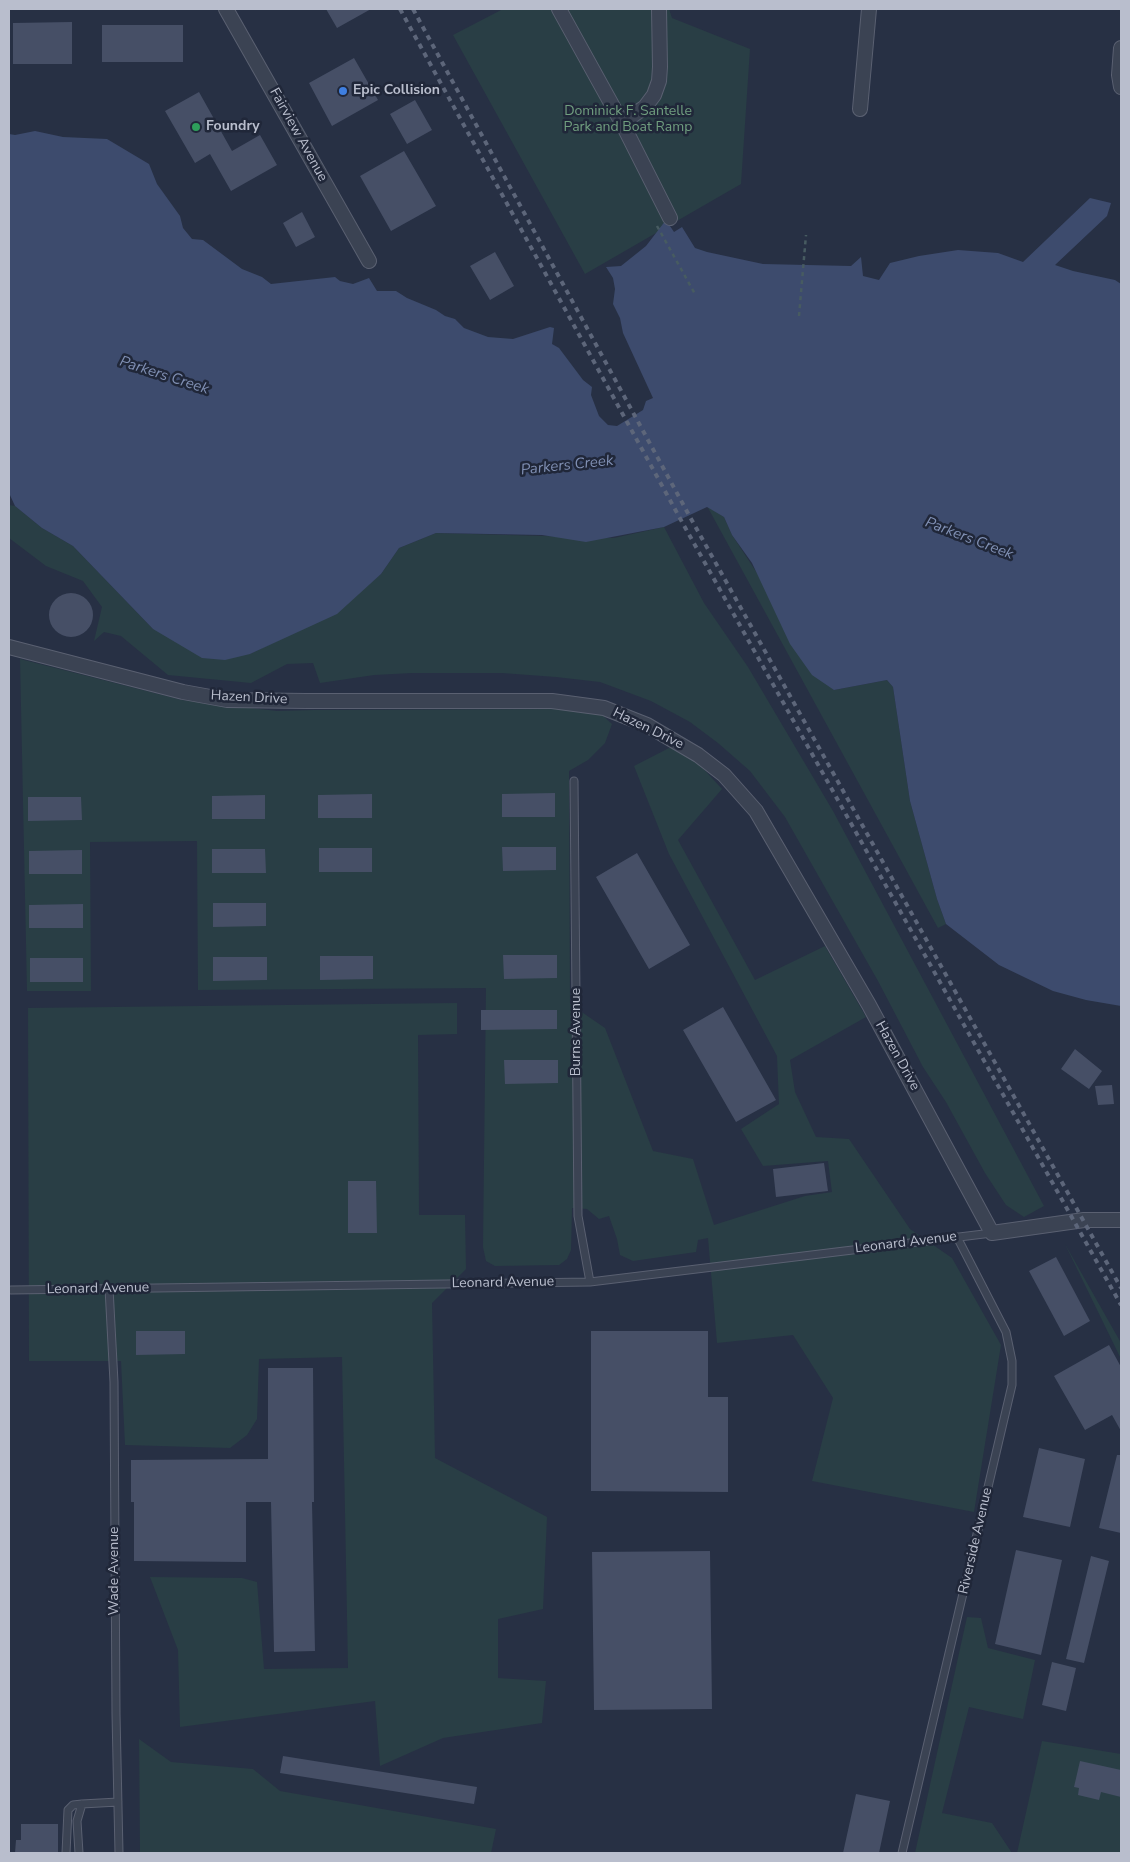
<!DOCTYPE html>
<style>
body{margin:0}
#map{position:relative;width:1130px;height:1862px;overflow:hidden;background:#273044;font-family:"Nunito Sans",sans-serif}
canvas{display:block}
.frame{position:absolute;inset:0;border:10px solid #b9becd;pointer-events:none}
</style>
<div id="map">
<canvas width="1130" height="1862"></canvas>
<div class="frame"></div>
</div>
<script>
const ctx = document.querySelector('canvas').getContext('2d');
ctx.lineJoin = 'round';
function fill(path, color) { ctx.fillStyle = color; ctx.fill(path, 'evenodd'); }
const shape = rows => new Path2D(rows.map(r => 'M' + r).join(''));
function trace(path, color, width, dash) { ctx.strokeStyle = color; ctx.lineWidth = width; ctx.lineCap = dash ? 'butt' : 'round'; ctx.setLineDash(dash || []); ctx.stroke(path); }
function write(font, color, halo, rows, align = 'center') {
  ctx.font = font + ' "Nunito Sans",sans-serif'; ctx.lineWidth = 5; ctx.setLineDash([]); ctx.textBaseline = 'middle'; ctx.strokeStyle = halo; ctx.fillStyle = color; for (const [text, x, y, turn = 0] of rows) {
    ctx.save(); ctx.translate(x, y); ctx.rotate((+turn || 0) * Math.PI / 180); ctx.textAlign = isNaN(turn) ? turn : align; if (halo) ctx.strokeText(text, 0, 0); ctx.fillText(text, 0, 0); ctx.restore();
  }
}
fill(shape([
 [503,9,669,9,672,18,750,49,741,184,585,274,453,35],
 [9,505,15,506,42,528,73,546,153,629,250,654,289,635,369,584,381,574,399,548,436,533,614,538,664,527,704,603,748,667,833,811,1044,1206,1024,1217,1006,1205,985,1173,946,1102,923,1067,878,981,785,817,750,771,718,743,690,722,651,701,600,682,556,677,502,673,412,673,374,675,320,683,313,663,287,664,251,683,168,675,121,636,104,632,94,641,102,607,83,581,46,566,9,538],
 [707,506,724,517,732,535,834,690,887,680,893,687,910,801,937,899,946,924,938,928],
 [20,659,182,700,277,711,313,710,562,709,600,713,612,724,605,743,588,760,569,771,570,1004,605,1028,653,1151,693,1159,714,1225,805,1196,832,1192,828,1161,763,1166,741,1129,779,1104,777,1056,669,854,634,766,671,747,699,764,722,789,678,840,755,980,825,946,866,1017,790,1060,795,1092,816,1137,849,1139,910,1229,952,1258,1001,1345,974,1512,812,1481,833,1398,793,1335,717,1343,708,1238,698,1240,696,1252,633,1261,620,1255,617,1239,609,1216,599,1219,587,1209,572,1208,571,1250,567,1259,559,1265,495,1266,486,1261,483,1247,486,988,198,990,197,841,90,842,91,991,27,991],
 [457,1003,457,1034,418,1035,419,1215,465,1215,466,1269,432,1303,435,1458,547,1517,543,1609,498,1619,498,1678,546,1681,542,1723,443,1738,380,1766,375,1701,180,1727,178,1650,150,1577,242,1578,257,1582,264,1669,348,1668,342,1357,259,1359,257,1419,247,1435,230,1448,125,1445,121,1361,29,1361,28,1008],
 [1065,1244,1121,1343,1121,1359],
 [967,1617,981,1618,988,1648,1035,1660,1023,1719,969,1707,942,1813,992,1823,1012,1853,915,1853],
 [139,1739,171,1762,253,1769,280,1791,496,1829,491,1853,140,1853],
 [1042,1741,1121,1754,1121,1853,1017,1853]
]), '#293e45');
fill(shape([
 [35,131,63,137,107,139,149,164,157,184,180,216,183,228,192,239,203,240,242,269,262,277,271,284,335,277,340,281,353,284,369,278,377,291,396,291,407,298,436,310,445,316,455,319,464,328,488,337,513,339,550,327,554,328,552,344,559,348,583,380,592,387,591,395,599,416,608,425,617,426,643,410,646,401,653,398,623,333,620,318,613,304,615,289,613,278,606,267,621,266,646,246,666,220,674,232,682,227,695,248,707,252,763,264,851,266,861,257,863,276,879,280,890,263,919,256,958,250,998,253,1023,262,1090,198,1111,203,1107,216,1055,265,1073,271,1115,280,1121,284,1121,1006,1086,1000,1053,991,999,965,946,924,937,899,910,801,893,687,887,680,834,690,812,675,790,644,752,563,732,535,724,517,707,507,664,527,586,542,542,535,436,533,399,548,381,574,337,614,250,654,225,660,202,658,153,629,73,546,42,528,15,506,9,493,9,134,15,135]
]), '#3d4b6d');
fill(shape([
 [326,9,371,9,337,28],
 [72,22,72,64,13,64,13,23],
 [102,25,183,25,183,62,102,62],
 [354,58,378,100,332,126,309,83],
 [199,92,232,151,260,135,277,165,231,191,210,154,195,163,165,111],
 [415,100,432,130,407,144,390,114],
 [404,151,436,206,391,231,360,176],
 [302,212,315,237,296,247,283,223],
 [495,252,514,286,490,300,470,266],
 '49 615a22 22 0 1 1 44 0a22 22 0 1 1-44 0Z',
 [555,793,555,817,502,817,502,794],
 [372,794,372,818,318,818,318,795],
 [265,795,265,819,212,819,212,796],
 [28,797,81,797,82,820,28,821],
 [502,847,556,847,556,870,503,871],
 [319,848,372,848,372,872,319,872],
 [212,849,265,849,266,873,212,873],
 [82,850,82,874,29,874,29,851],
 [637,853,690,945,649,969,596,877],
 [213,903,266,903,266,926,213,927],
 [83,904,83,928,29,928,29,905],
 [503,955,557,955,557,978,504,979],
 [320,956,373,956,373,979,320,980],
 [213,957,267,957,267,980,213,981],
 [30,958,83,958,83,982,30,982],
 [723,1007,776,1100,736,1122,683,1030],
 [481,1010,557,1010,557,1029,481,1030],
 [1075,1049,1102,1071,1089,1089,1061,1069],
 [504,1060,558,1060,558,1083,505,1084],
 [1112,1085,1114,1104,1098,1105,1095,1086],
 [824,1163,828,1191,776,1197,773,1169],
 [348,1181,376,1181,377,1233,348,1233],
 [1056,1257,1090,1321,1064,1336,1029,1271],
 [136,1331,185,1331,185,1354,136,1355],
 [591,1331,708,1331,708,1397,728,1397,728,1492,591,1491],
 [1109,1345,1121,1367,1121,1431,1112,1415,1085,1430,1054,1376],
 [268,1368,313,1368,314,1502,312,1502,315,1651,274,1652,271,1502,246,1502,246,1562,134,1561,134,1502,131,1502,131,1460,268,1459],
 [1039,1448,1085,1459,1070,1527,1023,1517],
 [1117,1455,1121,1455,1121,1533,1099,1528],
 [1016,1550,1062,1560,1041,1655,995,1644],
 [710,1551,712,1709,594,1710,592,1552],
 [1091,1556,1109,1561,1084,1663,1066,1659],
 [1052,1662,1076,1668,1066,1711,1042,1705],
 [283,1756,477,1787,474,1804,280,1773],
 [1080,1761,1121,1770,1121,1797,1101,1792,1099,1800,1078,1795,1079,1788,1074,1787],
 [856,1794,890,1801,879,1853,843,1853],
 [21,1824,58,1824,58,1853,15,1853,16,1840,21,1840]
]), '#464f66');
const lane = shape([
 [574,781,578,1216,590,1282],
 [109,1288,114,1382,116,1714,119,1853],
 [11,1290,590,1282,992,1233],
 [66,1853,68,1810,73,1805,82,1804,118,1802],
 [79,1853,77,1821,82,1804],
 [902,1853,1012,1385,1012,1361,1006,1332,957,1237]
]);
const street = shape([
 [226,9,369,261],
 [559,9,622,123,670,218],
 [1121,48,1119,75,1121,87],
 [860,109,869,9],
 [622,123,645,107,654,95,659,81,660,67,659,9],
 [9,647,183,692,227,700,306,701,552,701,604,708,647,725,698,755,724,775,756,811,869,1005,992,1233,1084,1220,1121,1220]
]);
trace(lane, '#5a6071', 9);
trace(street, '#5a6071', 16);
trace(shape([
 [657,226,695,294],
 [799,316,806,235]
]), '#475b61', 2.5, [4, 4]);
trace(lane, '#3b4353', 7);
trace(street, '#3b4353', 14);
trace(shape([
 [400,9,682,522,1121,1305],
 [413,9,690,517,1121,1288]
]), '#5d667a', 4, [5, 5]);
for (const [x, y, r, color] of [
 [343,91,5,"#3f7fe0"],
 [196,127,5,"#2e9e5b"]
]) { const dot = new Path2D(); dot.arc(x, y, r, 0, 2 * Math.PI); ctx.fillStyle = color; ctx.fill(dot); trace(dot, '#202739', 2); }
write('bold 14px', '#b9becd', '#202739', [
 ["Epic Collision",353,91],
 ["Foundry",206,127]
], 'left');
write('14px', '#709e7f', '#202739', [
 ["Dominick F. Santelle",628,112],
 ["Park and Boat Ramp",628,128]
]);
write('14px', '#b9becd', '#202739', [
 ["Fairview Avenue",298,135,61],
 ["Hazen Drive",249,698,3],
 ["Hazen Drive",648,729,26],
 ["Burns Avenue",577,1032,-90],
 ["Hazen Drive",897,1056,61],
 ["Leonard Avenue",906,1243,-7],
 ["Leonard Avenue",503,1283,-1],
 ["Leonard Avenue",98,1289,-1],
 ["Riverside Avenue",976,1541,-77],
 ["Wade Avenue",115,1571,-90]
]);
write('italic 15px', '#8090b4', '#202739', [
 ["Parkers Creek",164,376,18],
 ["Parkers Creek",567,466,-6],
 ["Parkers Creek",969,539,21]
]);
</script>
